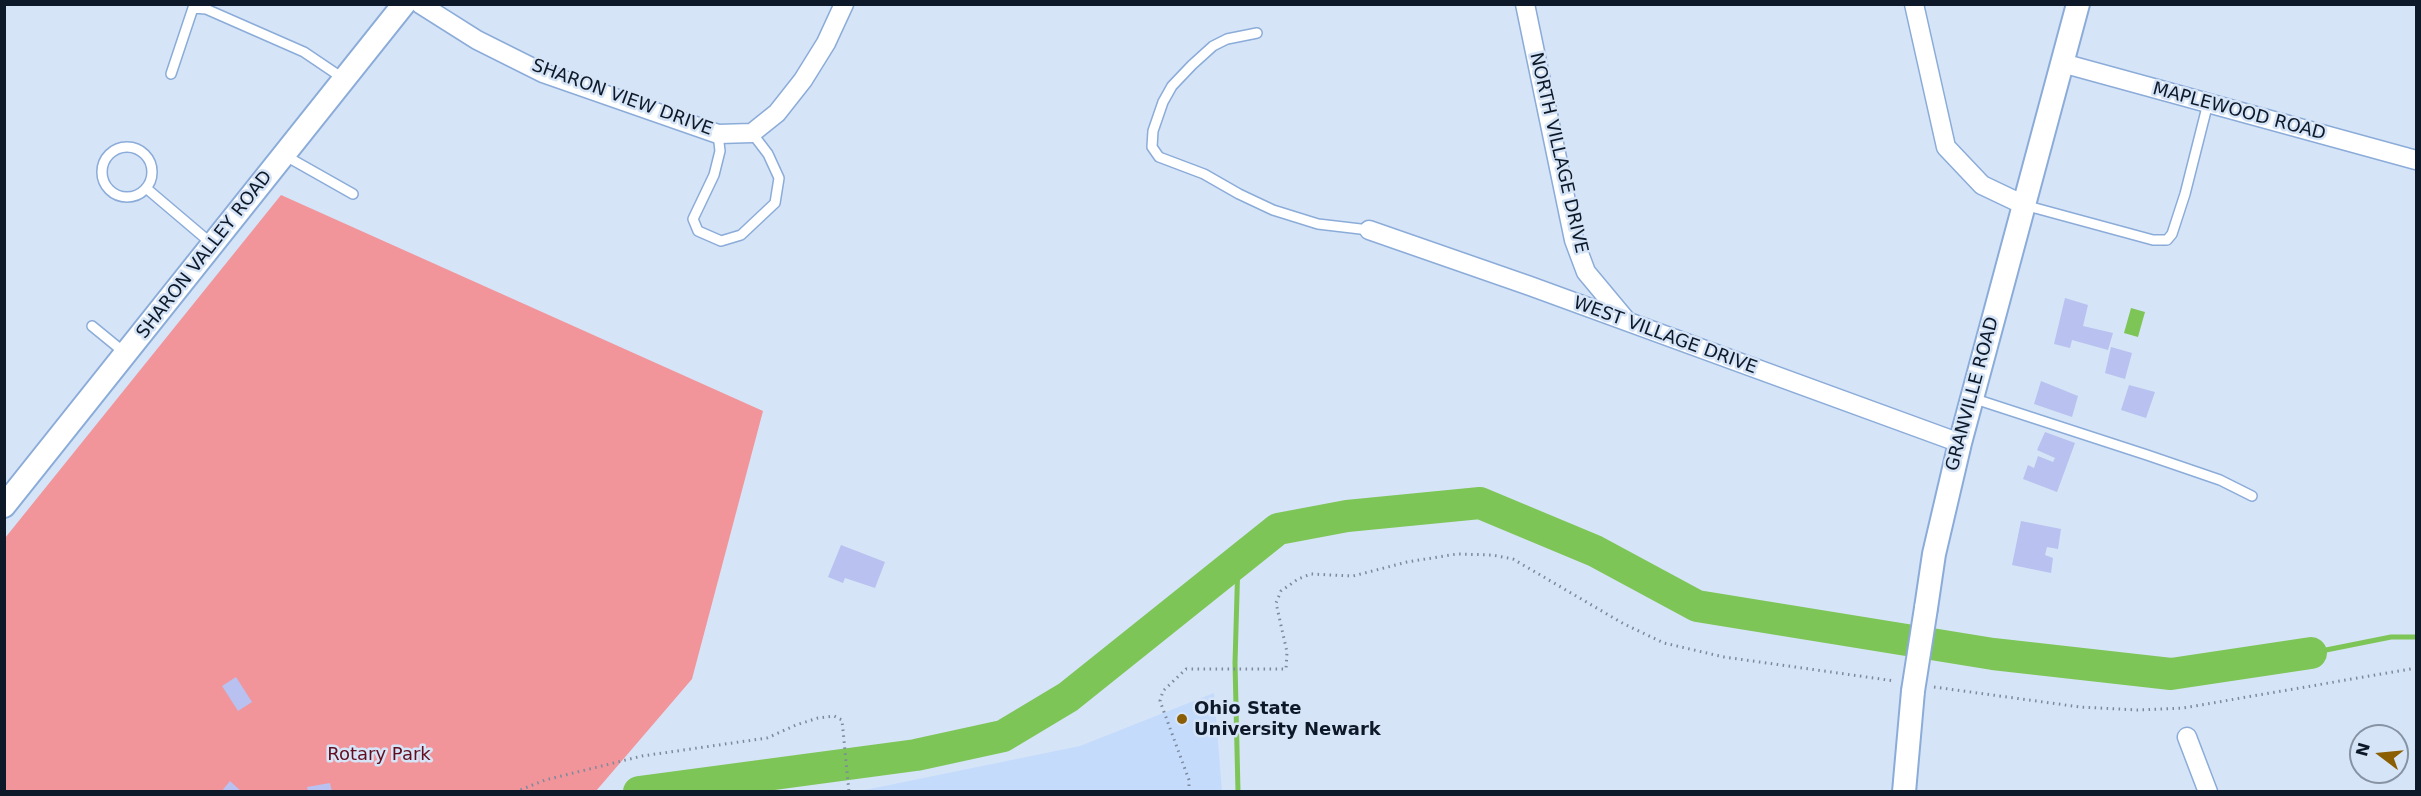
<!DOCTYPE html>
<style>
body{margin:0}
#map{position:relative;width:2421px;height:796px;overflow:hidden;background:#d6e4f7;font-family:"DejaVu Sans",sans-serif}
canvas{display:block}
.frame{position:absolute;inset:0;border:6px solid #0d1929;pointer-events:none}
.north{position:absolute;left:2349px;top:724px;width:60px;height:60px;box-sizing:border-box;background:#d6e4f7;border:2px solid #8693a5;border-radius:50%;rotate:286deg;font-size:16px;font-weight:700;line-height:24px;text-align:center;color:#0d1929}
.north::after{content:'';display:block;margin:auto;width:21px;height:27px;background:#8b5e03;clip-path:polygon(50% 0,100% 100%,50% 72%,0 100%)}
</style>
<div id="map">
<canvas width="2421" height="796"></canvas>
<div class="frame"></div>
<div class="north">N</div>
</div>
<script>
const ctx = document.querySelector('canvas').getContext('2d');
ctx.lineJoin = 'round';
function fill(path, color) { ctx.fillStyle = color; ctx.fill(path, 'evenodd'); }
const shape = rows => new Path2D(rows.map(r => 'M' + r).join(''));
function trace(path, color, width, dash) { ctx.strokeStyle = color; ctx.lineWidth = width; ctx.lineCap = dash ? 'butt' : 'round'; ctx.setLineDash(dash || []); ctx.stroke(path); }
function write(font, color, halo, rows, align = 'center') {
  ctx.font = font + ' "DejaVu Sans",sans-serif'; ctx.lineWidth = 5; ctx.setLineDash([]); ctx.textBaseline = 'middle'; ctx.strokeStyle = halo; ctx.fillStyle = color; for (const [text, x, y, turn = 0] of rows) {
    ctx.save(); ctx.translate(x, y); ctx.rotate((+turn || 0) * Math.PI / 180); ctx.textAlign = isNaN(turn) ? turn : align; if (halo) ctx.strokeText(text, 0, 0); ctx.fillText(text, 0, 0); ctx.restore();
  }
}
fill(shape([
 [1214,693,1222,791,860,791,1080,746]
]), '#c4dbfb');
fill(shape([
 [281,195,763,411,692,679,596,791,5,792,5,538]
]), '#f1959b');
fill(shape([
 [2131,308,2145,312,2138,337,2124,333]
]), '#7dc556');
trace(shape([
 [2311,653,2391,637,2416,637],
 [1238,792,1235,663,1238,560]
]), '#7dc556', 5);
trace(shape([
 [639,792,916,755,1003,736,1068,697,1278,529,1347,516,1480,503,1595,551,1697,606,1993,654,2171,674,2311,653]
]), '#7dc556', 32);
fill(shape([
 [2065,298,2088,305,2083,326,2113,333,2108,350,2072,340,2070,348,2054,344],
 [2111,347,2132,353,2125,379,2105,373],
 [2041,381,2078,396,2072,417,2034,404],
 [2129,385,2155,392,2146,418,2121,410],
 [2045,432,2075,443,2057,492,2023,479,2028,465,2034,468,2038,456,2053,462,2055,458,2037,450],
 [2021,521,2061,529,2058,549,2047,547,2045,555,2053,558,2051,573,2012,565],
 [841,545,885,562,875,588,845,578,843,583,828,577],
 [236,677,252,702,238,711,222,686],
 [230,781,242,792,221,792],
 [330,783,332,792,308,792,307,787]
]), '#b8c1ef');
const service = shape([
 [1257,33,1227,39,1213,46,1192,65,1172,86,1163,102,1153,131,1152,147,1159,157,1204,174,1239,194,1273,210,1318,224,1369,230],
 [171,74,193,8,206,9,304,52,344,79],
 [718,134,720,151,714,175,693,219,698,231,721,241,741,235,775,203,779,178,768,154,752,133],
 '102 172a25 25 0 1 1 50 0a25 25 0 1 1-50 0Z',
 [284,155,353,194],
 [146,188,212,244],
 [2024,205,2153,240,2167,240,2172,234,2185,194,2208,103],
 [92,326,125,353],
 [1972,398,2147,455,2220,480,2252,496]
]);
const minor = shape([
 [420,4,477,40,543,73,718,134,752,133,777,113,803,80,826,43,844,4],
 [1525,4,1574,240,1586,272,1626,320],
 [1914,4,1946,147,1982,185,2024,205],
 [2062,63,2416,160],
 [1369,230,1530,286,1960,443],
 [2187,737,2208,792]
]);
const tertiary = shape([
 [4,506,404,4],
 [1926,608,1934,554,1960,443,2078,4],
 [1904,792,1913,691]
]);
trace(service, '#8bacd9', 12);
trace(minor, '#8bacd9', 21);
trace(tertiary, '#8bacd9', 26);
trace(shape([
 [1934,687,2080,707,2138,710,2183,708,2416,668],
 [515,792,545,780,642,756,767,738,796,725,818,718,834,716,842,720,849,792],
 [1189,792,1189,780,1160,701,1163,691,1186,669,1286,669,1287,652,1276,603,1281,591,1298,579,1311,574,1353,576,1407,562,1457,554,1492,555,1513,559,1624,624,1664,643,1724,657,1895,681]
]), '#7d8a9c', 3, [1.5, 4.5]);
trace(service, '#fff', 9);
trace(minor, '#fff', 18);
trace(tertiary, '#fff', 22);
const tertiaryBridge = shape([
 [1913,691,1926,608]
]);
trace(tertiaryBridge, '#8bacd9', 26, []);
trace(tertiaryBridge, '#fff', 22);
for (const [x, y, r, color] of [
 [1182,719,6,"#8b5e03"]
]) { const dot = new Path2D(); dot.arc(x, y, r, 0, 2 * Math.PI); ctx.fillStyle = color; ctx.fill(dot); trace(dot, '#d6e4f7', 2); }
write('18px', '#0d1929', '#d6e4f7', [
 ["SHARON VIEW DRIVE",622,98,20],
 ["MAPLEWOOD ROAD",2239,112,15],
 ["NORTH VILLAGE DRIVE",1558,153,77],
 ["SHARON VALLEY ROAD",205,255,-52],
 ["WEST VILLAGE DRIVE",1665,336,20],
 ["GRANVILLE ROAD",1973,394,-75]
]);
write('bold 18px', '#0d1929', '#d6e4f7', [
 ["Ohio State",1194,709],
 ["University Newark",1194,730]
], 'left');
write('18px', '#610d1f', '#d6e4f7', [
 ["Rotary Park",379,755]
]);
</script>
